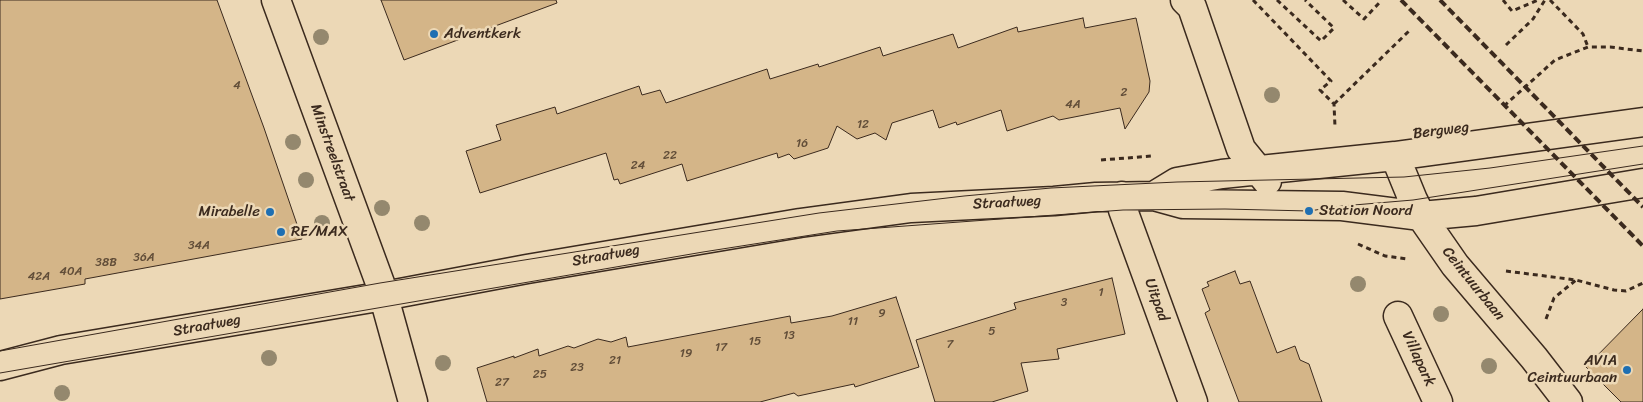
<!DOCTYPE html>
<style>
body{margin:0}
canvas{display:block;background:#ecd8b6}
</style>
<canvas width="1643" height="402"></canvas>
<script>
const ctx = document.querySelector('canvas').getContext('2d');
ctx.lineJoin = 'round';
function fill(path, color) { ctx.fillStyle = color; ctx.fill(path, 'evenodd'); }
const shape = rows => new Path2D(rows.map(r => 'M' + r).join(''));
function trace(path, color, width, dash) { ctx.strokeStyle = color; ctx.lineWidth = width; ctx.lineCap = dash ? 'butt' : 'round'; ctx.setLineDash(dash || []); ctx.stroke(path); }
function write(font, color, halo, rows, align = 'center') {
  ctx.font = font + ' Sriracha,sans-serif'; ctx.lineWidth = 5; ctx.setLineDash([]); ctx.textBaseline = 'middle'; ctx.strokeStyle = halo; ctx.fillStyle = color; for (const [text, x, y, turn = 0] of rows) {
    ctx.save(); ctx.translate(x, y); ctx.rotate((+turn || 0) * Math.PI / 180); ctx.textAlign = isNaN(turn) ? turn : align; if (halo) ctx.strokeText(text, 0, 0); ctx.fillText(text, 0, 0); ctx.restore();
  }
}
const building = shape([
 [0,0,217,0,264,128,302,239,85,279,85,284,0,299,0,0],
 [381,0,556,0,557,3,404,60,381,0],
 [1083,18,1085,28,1136,18,1150,81,1149,92,1125,129,1120,108,1059,120,1053,116,1007,131,1001,110,957,125,956,122,939,128,933,110,892,123,886,140,875,133,857,139,837,126,828,148,794,159,789,154,778,158,777,153,687,181,682,164,620,184,618,179,614,180,606,153,480,193,466,151,501,140,496,125,555,107,557,114,639,86,642,95,660,90,666,103,767,69,770,79,818,64,819,67,880,47,883,56,953,34,958,48,1017,27,1018,32,1083,18],
 [1235,271,1240,284,1250,281,1277,353,1295,346,1300,360,1309,364,1322,402,1239,402,1205,313,1210,310,1202,289,1209,286,1207,282,1235,271],
 [1112,278,1125,334,1057,349,1059,359,1021,363,1028,391,992,402,935,402,916,340,1016,309,1014,303,1112,278],
 [896,297,919,367,855,387,854,384,798,396,794,393,760,402,487,402,477,368,514,356,514,358,538,349,539,356,568,346,574,348,598,339,611,342,626,337,628,347,790,316,791,323,832,316,896,297],
 [1643,309,1643,402,1621,402,1586,367,1643,309]
]);
fill(building, '#d4b588');
trace(building, '#3b2a1e', 1);
const minor = shape([
 [276,0,380,283,413,402],
 [1185,0,1192,7,1241,149,1267,181],
 [1395,156,1413,200,1421,216,1455,265,1534,358,1568,402],
 [1122,196,1123,210,1193,402],
 [1154,196,1177,182,1222,174,1395,156,1643,122],
 [1398,316,1438,402],
 [0,366,61,350,384,296,527,269,800,223,911,208,1054,201,1096,197,1154,196,1183,204,1342,206,1421,216,1476,211,1643,183]
]);
trace(minor, '#3b2a1e', 31);
trace(shape([
 [1253,0,1331,81,1320,90,1334,104,1335,127],
 [1277,0,1321,41,1334,28,1305,0],
 [1343,0,1364,19,1380,2],
 [1503,0,1512,11,1538,0],
 [1550,0,1583,34,1588,47],
 [1506,45,1533,19,1545,0],
 [1334,104,1409,31],
 [1504,106,1555,60,1588,47,1610,47,1643,51],
 [1101,160,1152,156],
 [1358,244,1385,256,1408,259],
 [1506,271,1576,280,1614,290,1626,291,1643,283],
 [1546,319,1554,298,1576,280]
]), '#3b2a1e', 3, [5, 4]);
trace(minor, '#ecd8b6', 28);
trace(shape([
 [0,351,380,283,819,213,964,196,1051,188,1177,182,1404,177,1490,168,1643,146],
 [0,373,703,252,837,231,1123,210,1225,209,1309,211,1342,206,1413,200,1643,164]
]), '#3b2a1e', 1);
trace(shape([
 [1401,0,1643,246],
 [1440,0,1643,207]
]), '#3b2a1e', 4, [8, 4]);
ctx.fillStyle = '#94886e';
for (const [x, y] of [
 [321,37],
 [1272,95],
 [293,142],
 [306,180],
 [382,208],
 [322,223],
 [422,223],
 [1358,284],
 [1441,314],
 [269,358],
 [443,363],
 [1489,366],
 [62,393]
]) { ctx.beginPath(); ctx.arc(x, y, 8, 0, 2 * Math.PI); ctx.fill(); }
for (const [x, y, r, color] of [
 [434,34,5,"#1f6fb2"],
 [1309,211,5,"#1f6fb2"],
 [270,212,5,"#1f6fb2"],
 [281,232,5,"#1f6fb2"],
 [1627,370,5,"#1f6fb2"]
]) { const dot = new Path2D(); dot.arc(x, y, r, 0, 2 * Math.PI); ctx.fillStyle = color; ctx.fill(dot); trace(dot, '#ecd8b6', 2); }
write('12px', '#614d38', null, [
 ["4",237,86],
 ["2",1124,93],
 ["4A",1073,105],
 ["12",863,125],
 ["16",802,144],
 ["22",670,156],
 ["24",638,166],
 ["34A",199,246],
 ["36A",144,258],
 ["38B",106,263],
 ["40A",71,272],
 ["42A",39,277],
 ["1",1101,293],
 ["3",1064,303],
 ["9",882,314],
 ["11",853,322],
 ["5",992,332],
 ["13",789,336],
 ["15",755,342],
 ["7",950,345],
 ["17",721,348],
 ["19",686,354],
 ["21",615,361],
 ["23",577,368],
 ["25",540,375],
 ["27",502,383]
]);
write('15px', '#3b2a1e', '#ecd8b6', [
 ["Adventkerk",444,34],
 ["Station Noord",1319,211],
 ["Mirabelle",260,212,"right"],
 ["RE/MAX",291,232],
 ["AVIA",1617,361,"right"],
 ["Ceintuurbaan",1617,378,"right"]
], 'left');
write('15px', '#3b2a1e', '#ecd8b6', [
 ["Bergweg",1441,131,-7],
 ["Minstreelstraat",332,153,70],
 ["Straatweg",1007,203,-3],
 ["Straatweg",606,256,-10],
 ["Ceintuurbaan",1473,284,51],
 ["Uitpad",1156,300,70],
 ["Straatweg",207,326,-10],
 ["Villapark",1418,359,65]
]);
</script>
